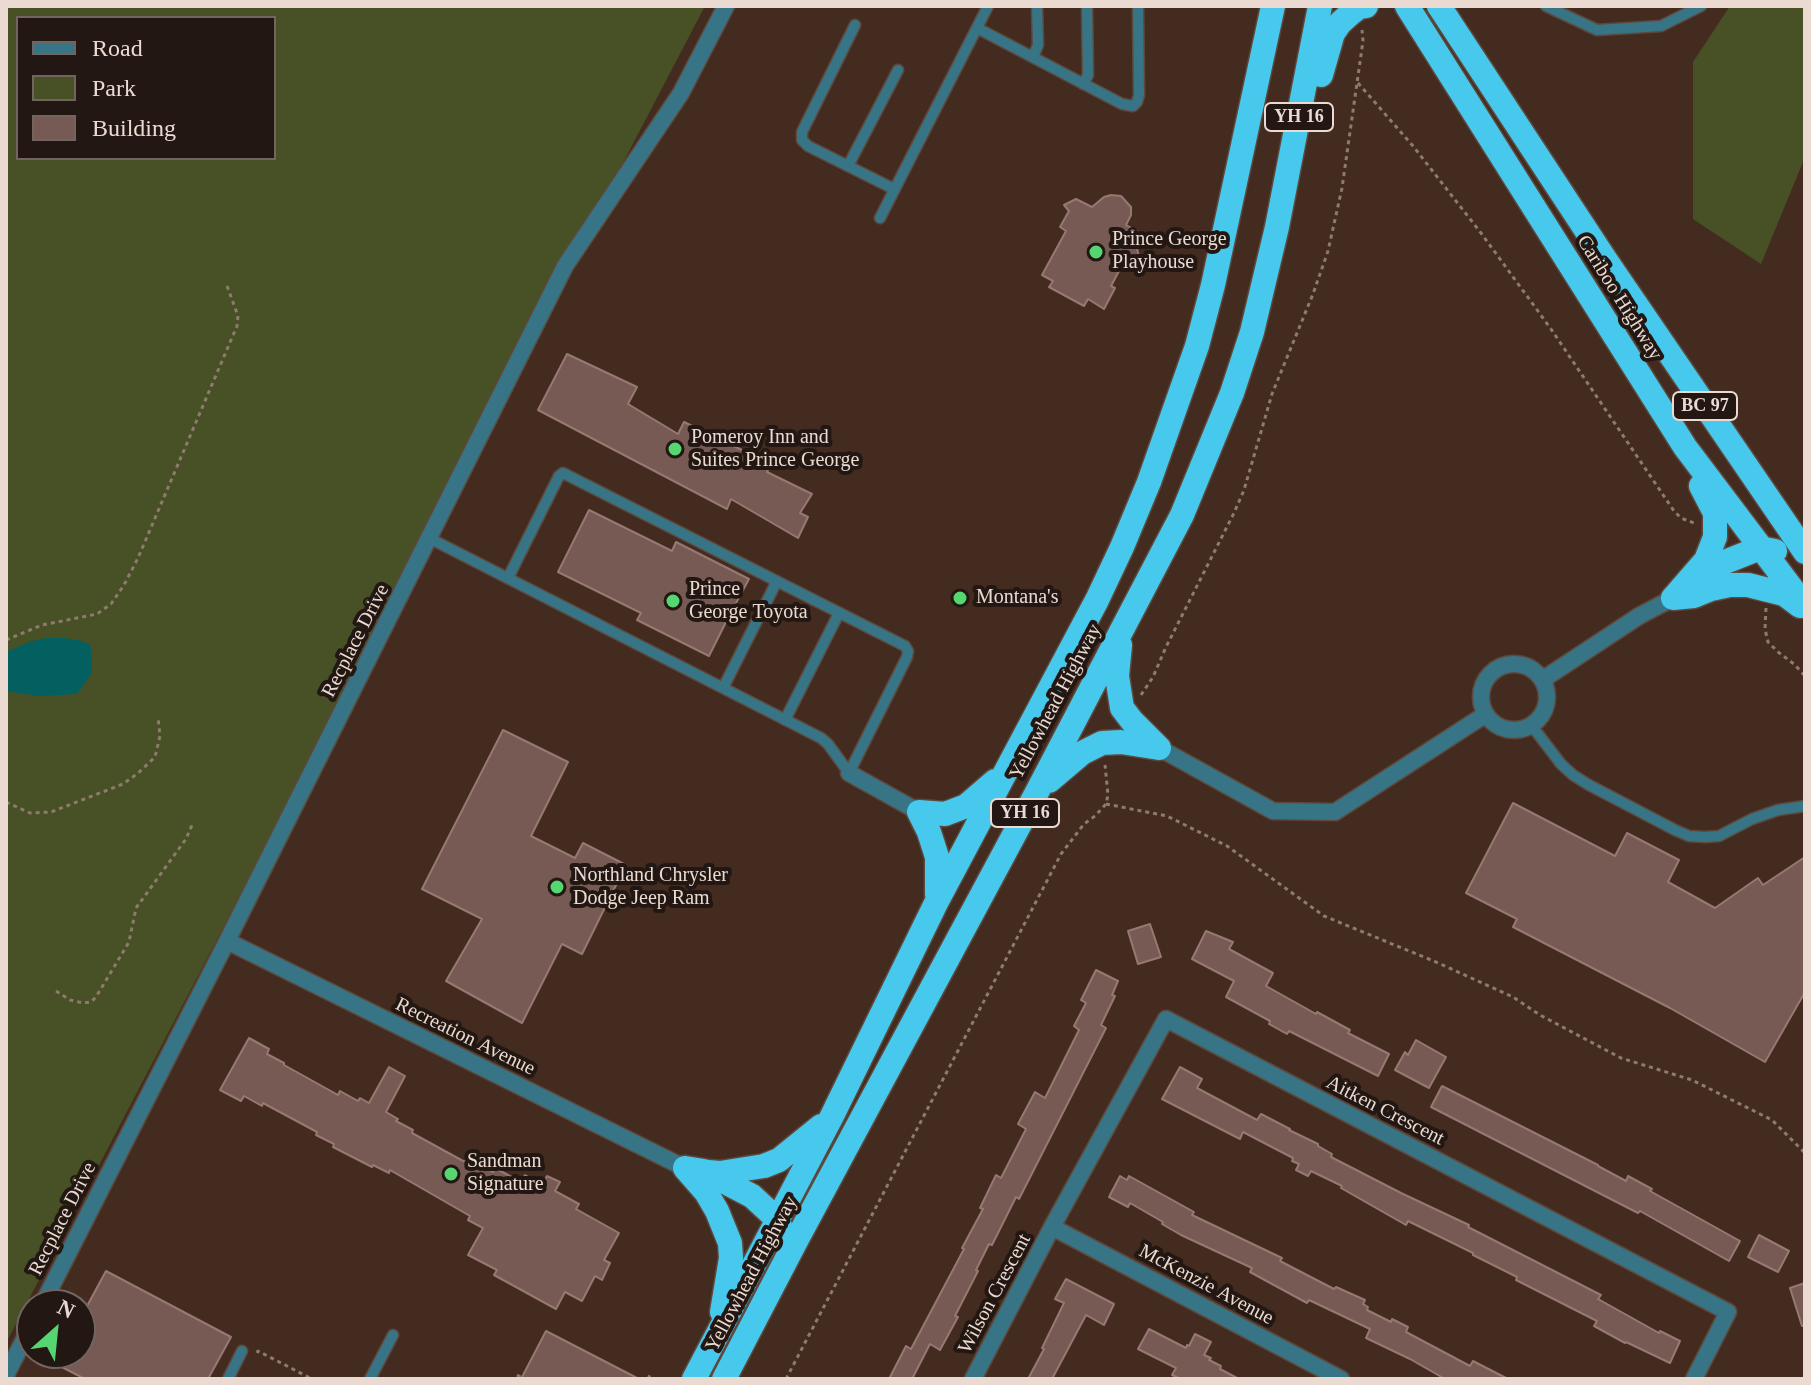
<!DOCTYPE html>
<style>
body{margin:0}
#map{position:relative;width:1811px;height:1385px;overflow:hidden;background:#432c1f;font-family:"Times New Roman",serif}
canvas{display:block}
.frame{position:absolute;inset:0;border:8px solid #eadad2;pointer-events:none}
.legend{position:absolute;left:16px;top:16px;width:260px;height:144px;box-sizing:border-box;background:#221712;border:2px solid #72655f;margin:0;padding:10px 14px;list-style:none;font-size:24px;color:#eadad2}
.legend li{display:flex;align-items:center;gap:16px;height:40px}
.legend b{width:40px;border:2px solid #72655f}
.north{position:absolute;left:16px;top:1289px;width:80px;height:80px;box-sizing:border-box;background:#221712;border:2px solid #72655f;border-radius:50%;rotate:27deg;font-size:22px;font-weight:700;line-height:32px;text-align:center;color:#eadad2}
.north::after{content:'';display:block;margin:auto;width:28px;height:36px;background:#55d671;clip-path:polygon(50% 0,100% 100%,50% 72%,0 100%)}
</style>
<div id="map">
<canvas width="1811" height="1385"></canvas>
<div class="frame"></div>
<ul class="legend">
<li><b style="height:10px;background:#377486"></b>Road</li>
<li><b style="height:22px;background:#485125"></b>Park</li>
<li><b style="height:22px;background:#785a54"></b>Building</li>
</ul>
<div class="north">N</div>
</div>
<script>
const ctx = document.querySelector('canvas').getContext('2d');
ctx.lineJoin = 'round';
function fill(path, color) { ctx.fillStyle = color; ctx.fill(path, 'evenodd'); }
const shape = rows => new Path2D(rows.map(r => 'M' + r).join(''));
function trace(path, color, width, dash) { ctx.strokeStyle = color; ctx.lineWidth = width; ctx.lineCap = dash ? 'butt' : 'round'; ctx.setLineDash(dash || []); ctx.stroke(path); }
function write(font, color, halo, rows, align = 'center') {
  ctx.font = font + ' "Times New Roman",serif'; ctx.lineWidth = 8; ctx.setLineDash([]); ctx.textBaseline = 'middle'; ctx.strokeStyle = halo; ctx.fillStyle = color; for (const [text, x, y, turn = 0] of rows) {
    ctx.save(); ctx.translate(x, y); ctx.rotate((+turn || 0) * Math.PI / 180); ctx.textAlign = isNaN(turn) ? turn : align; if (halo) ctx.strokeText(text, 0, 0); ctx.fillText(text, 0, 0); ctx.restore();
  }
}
fill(shape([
 [6,6,705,6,6,1343],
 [18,18,274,18,274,158,18,158],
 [1730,6,1805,6,1805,157,1761,264,1693,219,1693,62]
]), '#485125');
fill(shape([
 [46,638,65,638,82,641,89,644,91,648,92,673,77,694,39,696,6,691,6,652,29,642]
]), '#045f60');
const building = shape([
 [1111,195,1121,196,1131,207,1131,215,1126,225,1142,234,1136,245,1139,256,1129,260,1126,258,1111,286,1115,288,1104,309,1088,299,1084,306,1049,287,1053,281,1042,275,1066,231,1060,227,1069,211,1064,205,1076,199,1092,207,1104,197,1111,195],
 [567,354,637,387,628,404,678,434,684,422,771,464,767,472,812,494,800,513,808,517,798,538,731,499,727,509,538,410,567,354],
 [589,510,672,551,676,542,749,579,735,605,740,608,734,621,728,618,709,656,637,620,641,613,558,572,589,510],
 [503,730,568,762,531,836,575,858,583,843,626,865,582,954,562,944,522,1023,446,981,482,919,422,889,503,730],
 [1513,803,1615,856,1627,833,1679,860,1668,882,1715,908,1758,878,1763,885,1805,857,1805,992,1765,1062,1670,1008,1513,927,1517,919,1466,893,1513,803],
 [1150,924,1161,957,1138,964,1128,931,1150,924],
 [1206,931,1233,942,1229,949,1273,973,1266,986,1316,1014,1317,1012,1350,1030,1348,1033,1389,1054,1378,1076,1289,1031,1287,1034,1269,1024,1270,1021,1226,997,1234,981,1192,959,1206,931],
 [1096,970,1118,981,1112,995,1115,996,1101,1025,1106,1028,1019,1199,1016,1197,992,1245,989,1244,976,1270,978,1271,955,1316,958,1317,940,1350,930,1344,912,1379,889,1379,906,1346,911,1349,964,1249,962,1248,983,1209,980,1208,996,1175,1001,1178,1026,1129,1018,1124,1035,1092,1045,1098,1079,1030,1074,1026,1086,1003,1081,1000,1096,970],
 [249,1038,269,1049,267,1054,284,1063,284,1065,338,1095,340,1091,358,1101,360,1098,369,1103,389,1067,405,1076,386,1112,398,1119,396,1121,413,1130,412,1133,465,1162,467,1158,493,1172,495,1168,521,1182,525,1175,542,1185,547,1176,560,1182,555,1191,579,1204,576,1209,619,1233,604,1260,610,1263,602,1280,595,1276,582,1301,565,1292,556,1309,494,1275,497,1270,468,1255,483,1228,468,1220,470,1216,390,1170,389,1173,373,1165,372,1167,333,1147,334,1144,316,1135,317,1132,263,1103,262,1106,244,1096,241,1101,220,1090,249,1038],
 [1416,1040,1446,1057,1429,1088,1395,1070,1405,1052,1408,1055,1416,1040],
 [1180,1067,1202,1079,1197,1088,1257,1120,1261,1114,1290,1129,1289,1130,1318,1144,1318,1146,1332,1154,1331,1157,1401,1193,1469,1225,1468,1227,1601,1295,1598,1299,1659,1333,1660,1331,1680,1341,1670,1363,1626,1342,1625,1343,1594,1326,1597,1321,1516,1280,1517,1277,1473,1255,1473,1253,1408,1221,1406,1225,1341,1188,1342,1186,1311,1171,1308,1176,1296,1170,1299,1164,1292,1161,1293,1158,1243,1132,1240,1139,1162,1099,1180,1067],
 [1442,1086,1598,1165,1598,1166,1626,1181,1628,1176,1652,1189,1650,1191,1740,1241,1729,1261,1640,1211,1638,1213,1431,1107,1442,1086],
 [1120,1176,1127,1180,1129,1176,1194,1212,1192,1215,1282,1258,1280,1261,1334,1289,1336,1287,1365,1300,1363,1304,1368,1307,1367,1310,1391,1322,1392,1319,1408,1327,1406,1332,1470,1366,1473,1361,1508,1379,1445,1379,1410,1359,1366,1338,1370,1329,1309,1300,1307,1303,1250,1272,1252,1268,1181,1235,1162,1224,1163,1222,1130,1203,1128,1207,1109,1197,1120,1176],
 [1759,1235,1789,1251,1778,1272,1748,1257,1759,1235],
 [106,1271,231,1337,208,1379,85,1379,56,1364,62,1353,80,1353,80,1319,106,1271],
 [1066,1279,1114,1304,1104,1325,1086,1315,1052,1379,1028,1379,1044,1349,1042,1348,1064,1303,1055,1299,1066,1279],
 [1805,1283,1805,1325,1802,1326,1790,1288,1805,1283],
 [1149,1329,1186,1348,1187,1345,1189,1346,1195,1334,1211,1342,1204,1355,1211,1358,1209,1360,1221,1366,1220,1369,1239,1379,1181,1379,1172,1375,1176,1368,1138,1349,1149,1329],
 [546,1331,639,1379,521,1379,546,1331]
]);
fill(building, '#785a54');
trace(building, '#977872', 2);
const lane = shape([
 [1546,6,1597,30,1661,26,1701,6],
 [855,25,802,132,802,140,808,146,894,189],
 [977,28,1122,104,1133,106,1137,102,1139,95,1138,6],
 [1033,57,1038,45,1037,6],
 [1083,84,1088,75,1087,6],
 [848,166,898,70],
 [880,218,988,6],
 [429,538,821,738,828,744,849,773,907,657,908,651,905,646,563,473,559,476,508,578],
 [723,688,777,581],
 [785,720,839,613],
 [1532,726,1561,764,1573,775,1589,785,1675,830,1689,836,1705,837,1719,836,1752,819,1778,810,1805,806],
 [228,1379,242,1351],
 [370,1379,393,1335]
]);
const street = shape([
 '1481 697a33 33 0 1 1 66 0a33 33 0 1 1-66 0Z',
 [1542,680,1639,616,1673,598],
 [1159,748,1273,811,1335,812,1486,714],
 [849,773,919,812],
 [227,941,685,1168],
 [1052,1227,1341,1379],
 [42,1305,227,941,565,266,681,93,726,6],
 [6,1375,32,1324],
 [973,1379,1052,1227,1166,1019,1728,1312,1694,1379]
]);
const highway = shape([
 [1407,6,1685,447,1805,606],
 [1439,6,1605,259,1805,552],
 [1321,75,1333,33,1340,23,1350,14,1359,7,1366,6],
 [1695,574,1760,548,1775,551],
 [1673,598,1706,560,1715,537,1715,513,1701,486],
 [1673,598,1694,596,1711,589,1730,585,1748,585,1784,594,1800,606],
 [1120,645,1117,676,1122,708,1132,721,1159,748],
 [1049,781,1082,753,1102,743,1121,742,1159,748],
 [919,812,945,814,966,806,995,781],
 [919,812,929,832,937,857,937,894],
 [685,1168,704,1171,752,1196,778,1220,782,1232],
 [685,1168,706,1192,717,1211,730,1243,731,1258,722,1312],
 [708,1172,720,1173,764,1166,779,1160,821,1126],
 [694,1379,832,1116,937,901,1097,600,1122,547,1149,482,1197,346,1213,285,1273,6],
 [724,1379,796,1241,1036,794,1182,515,1232,393,1252,332,1277,227,1320,6]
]);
trace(lane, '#5e483c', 13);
trace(street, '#5e483c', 19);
trace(highway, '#5e483c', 27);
trace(shape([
 [1358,83,1413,146,1481,233,1551,329,1674,511,1681,518,1694,523],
 [1766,608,1765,629,1768,642,1778,652,1794,664,1805,676],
 [6,640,42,625,97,614,111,604,124,585,138,558,237,326,238,316,226,283],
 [1141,695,1153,677,1166,647,1234,513,1244,490,1272,394,1313,294,1328,251,1342,188,1363,41,1362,30],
 [6,802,30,813,51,812,123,784,137,774,155,757,160,736,158,717],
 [1106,804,1167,816,1227,846,1324,916,1436,962,1513,997,1540,1015,1621,1058,1692,1080,1772,1120,1805,1153],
 [56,991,70,1000,83,1003,91,1002,96,997,129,942,136,908,186,839,192,825],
 [257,1353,258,1351,312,1379],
 [517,1375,524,1379],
 [648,1379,650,1375],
 [786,1379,1061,854,1084,824,1095,816,1106,804,1108,795,1105,765]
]), '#8e7a6f', 3, [4, 4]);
trace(lane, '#377486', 10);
trace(street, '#377486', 16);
trace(highway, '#47c8ed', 24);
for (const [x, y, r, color] of [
 [1096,252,8,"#55d671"],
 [675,449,8,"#55d671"],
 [960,598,8,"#55d671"],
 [673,601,8,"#55d671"],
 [557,887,8,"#55d671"],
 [451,1174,8,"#55d671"]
]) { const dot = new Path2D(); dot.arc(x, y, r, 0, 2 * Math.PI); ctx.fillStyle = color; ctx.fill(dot); trace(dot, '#221712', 3); }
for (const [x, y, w] of [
 [1299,117,68],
 [1705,406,64],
 [1025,813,68]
]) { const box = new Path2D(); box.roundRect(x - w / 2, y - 14, w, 28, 6); ctx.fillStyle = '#221712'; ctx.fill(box); trace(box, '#eadad2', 2); }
write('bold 18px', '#eadad2', null, [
 ["YH 16",1299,117],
 ["BC 97",1705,406],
 ["YH 16",1025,813]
]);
write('20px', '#eadad2', '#221712', [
 ["Prince George",1112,240],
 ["Playhouse",1112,263],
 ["Pomeroy Inn and",691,438],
 ["Suites Prince George",691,461],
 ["Prince",689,590],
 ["George Toyota",689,613],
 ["Montana's",976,598],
 ["Northland Chrysler",573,876],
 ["Dodge Jeep Ram",573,899],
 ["Sandman",467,1162],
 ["Signature",467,1185]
], 'left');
write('20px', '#eadad2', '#221712', [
 ["Cariboo Highway",1619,298,58],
 ["Recplace Drive",356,641,-63],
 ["Yellowhead Highway",1056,702,-62],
 ["Recreation Avenue",465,1037,26],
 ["Aitken Crescent",1385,1111,27],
 ["Recplace Drive",63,1219,-63],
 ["Yellowhead Highway",752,1274,-62],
 ["McKenzie Avenue",1206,1285,28],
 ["Wilson Crescent",995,1294,-62]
]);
</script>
